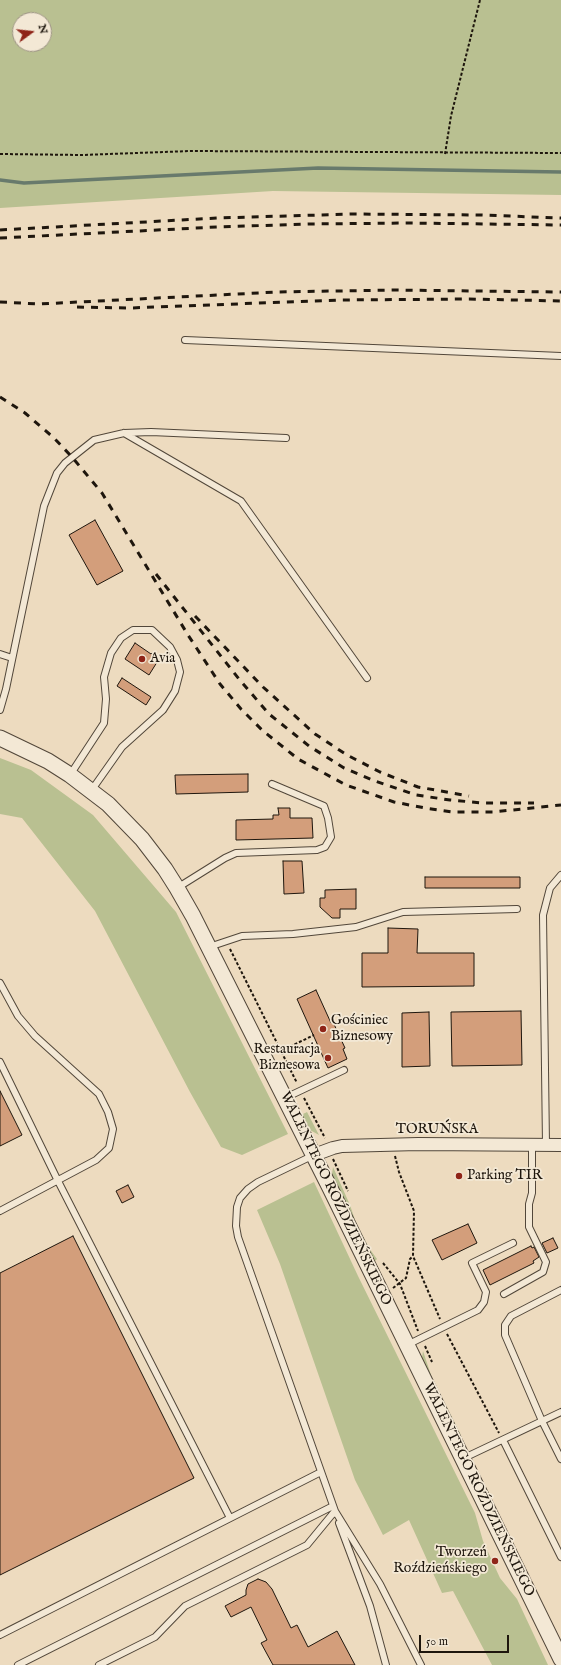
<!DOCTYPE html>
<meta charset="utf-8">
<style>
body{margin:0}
#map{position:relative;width:561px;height:1665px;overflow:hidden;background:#eddbbf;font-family:"IM FELL English",serif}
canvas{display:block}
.north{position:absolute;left:12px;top:12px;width:40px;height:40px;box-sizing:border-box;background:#f3e8d5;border:1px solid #9e9485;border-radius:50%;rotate:75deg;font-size:11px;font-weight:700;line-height:16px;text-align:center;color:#1e160d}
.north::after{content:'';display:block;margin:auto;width:14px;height:18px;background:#8f2418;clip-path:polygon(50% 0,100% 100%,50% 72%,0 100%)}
.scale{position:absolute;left:419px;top:1635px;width:90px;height:18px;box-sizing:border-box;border:2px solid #1e160d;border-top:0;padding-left:5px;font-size:12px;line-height:14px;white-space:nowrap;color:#1e160d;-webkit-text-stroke:3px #f3e8d5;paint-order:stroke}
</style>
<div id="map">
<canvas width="561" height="1665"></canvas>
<div class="north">N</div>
<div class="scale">50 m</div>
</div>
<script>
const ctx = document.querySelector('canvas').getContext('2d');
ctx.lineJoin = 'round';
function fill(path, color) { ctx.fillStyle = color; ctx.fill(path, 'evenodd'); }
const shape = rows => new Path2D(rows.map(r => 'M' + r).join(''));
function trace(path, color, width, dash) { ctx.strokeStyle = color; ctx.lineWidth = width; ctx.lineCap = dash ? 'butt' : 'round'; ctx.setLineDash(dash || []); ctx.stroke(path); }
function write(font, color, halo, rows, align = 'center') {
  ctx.font = font + ' "IM FELL English",serif'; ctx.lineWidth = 3.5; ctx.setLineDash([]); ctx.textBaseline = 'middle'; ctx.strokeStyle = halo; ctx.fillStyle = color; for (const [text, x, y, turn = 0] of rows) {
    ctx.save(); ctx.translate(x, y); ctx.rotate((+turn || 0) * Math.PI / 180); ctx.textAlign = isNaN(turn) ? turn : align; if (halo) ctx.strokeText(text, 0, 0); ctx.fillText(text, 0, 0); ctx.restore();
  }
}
fill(shape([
 [0,0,561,0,561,195,273,191,0,208],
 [20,20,44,20,44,44,20,44],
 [0,758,31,770,93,815,176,912,288,1134,242,1155,221,1147,190,1092,95,911,22,818,0,814],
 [307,1112,319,1135,310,1130,301,1115],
 [333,1167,350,1205,356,1223,369,1248,377,1259,375,1261,334,1180,332,1174],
 [314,1182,358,1276,475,1513,483,1541,500,1578,517,1599,548,1665,492,1665,453,1591,442,1593,409,1520,383,1535,355,1480,280,1264,257,1210],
 [423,1351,432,1378,461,1435,457,1431,422,1358]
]), '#b9c091');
trace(shape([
 [0,180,24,183,318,168,561,172]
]), '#687a6c', 3.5);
const building = shape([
 [95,520,123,571,97,585,69,535,95,520],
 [135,643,151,654,152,653,159,659,149,675,125,659,135,643],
 [122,678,151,697,146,705,117,686,122,678],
 [248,774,248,792,176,794,175,775,248,774],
 [278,808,290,808,290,818,312,818,313,838,236,840,236,820,273,819,273,815,279,815,278,808],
 [283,861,302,861,304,893,284,894,283,861],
 [425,877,520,877,520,888,425,888,425,877],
 [356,889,356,909,340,909,340,918,332,918,320,907,320,898,325,898,325,890,356,889],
 [388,928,418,929,417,953,474,953,474,986,362,987,362,953,388,953,388,928],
 [316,990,331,1023,333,1022,345,1048,343,1049,347,1059,328,1068,297,999,316,990],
 [521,1011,522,1065,452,1066,451,1012,521,1011],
 [429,1012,430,1066,402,1067,402,1013,429,1012],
 [0,1091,22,1135,0,1146,0,1091],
 [128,1185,134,1197,122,1203,116,1191,128,1185],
 [468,1224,477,1243,442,1260,432,1240,468,1224],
 [73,1236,194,1478,0,1575,0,1273,73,1236],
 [553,1238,558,1248,547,1253,542,1243,553,1238],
 [531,1246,532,1248,534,1247,539,1257,533,1261,534,1263,490,1285,483,1270,531,1246],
 [258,1579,266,1582,272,1589,291,1628,297,1625,308,1647,337,1631,355,1665,273,1665,261,1643,267,1640,251,1607,231,1617,225,1606,246,1595,246,1590,248,1584,258,1579]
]);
fill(building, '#d39e7b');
trace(building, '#1e160d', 1);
const service = shape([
 [185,340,561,356],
 [124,433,241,501,367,678],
 [0,654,12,658],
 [0,710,6,689,44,506,57,473,65,463,94,440,124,433,151,432,286,438],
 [70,775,104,723,106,699,104,677,111,653,121,638,133,630,152,630,170,647,177,660,180,672,175,691,163,710,122,747,91,791],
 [177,888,225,858,236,853,317,850,325,847,331,837,328,818,324,806,272,784],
 [209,947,242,936,293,934,356,927,403,912,517,909],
 [0,983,18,1016,35,1036,99,1094,108,1112,113,1129,109,1148,96,1160,0,1211],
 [0,1062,58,1181,230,1518],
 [285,1098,344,1070],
 [546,1145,543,915,550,888,561,875],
 [314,1155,258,1182,248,1189,240,1198,237,1207,236,1226,238,1237,335,1511,380,1584,421,1665],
 [561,1290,511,1316,505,1325,505,1335,542,1421,561,1459],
 [504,1294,543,1272,546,1262,529,1227,529,1204,532,1193,532,1145],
 [407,1345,478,1310,484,1302,486,1292,472,1263,513,1243],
 [503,1440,561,1557],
 [464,1458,561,1412],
 [339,1523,370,1606,386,1665],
 [0,1635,321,1472],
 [18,1665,333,1506],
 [99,1665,155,1637,185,1606,307,1545,335,1511,336,1514]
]);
const minor = shape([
 [314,1155,333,1148,342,1146,418,1144,561,1145]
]);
const tertiary = shape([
 [0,738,48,761,70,775,108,804,142,839,165,869,177,888,193,916,330,1188,561,1659]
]);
trace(service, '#52473a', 8);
trace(minor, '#52473a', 14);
trace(tertiary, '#52473a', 17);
trace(shape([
 [0,154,82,155,191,151,561,153],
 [445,154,451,116,480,0],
 [230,949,297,1083],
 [281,1051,314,1035],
 [304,1098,325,1138],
 [395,1156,399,1172,414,1211,413,1256,440,1319],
 [333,1159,348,1191],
 [383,1263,400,1284,418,1331],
 [393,1288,406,1278,410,1259,413,1256],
 [447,1334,499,1433],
 [425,1346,432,1362]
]), '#1e160d', 2, [3, 2]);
trace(service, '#f3e8d5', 6);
trace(minor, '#f3e8d5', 12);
trace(tertiary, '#f3e8d5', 15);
trace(shape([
 [0,230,217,218,353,214,481,215,561,218],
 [0,238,217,227,308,224,410,223,561,225],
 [0,302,39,304,277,292,394,290,561,292],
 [77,307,130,308,340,300,469,299,561,301],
 [0,397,25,413,54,438,72,457,102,493,188,635,220,684,241,709,262,730,298,759,346,785,394,802,425,808,453,812,493,812,561,805],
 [156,574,239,679,269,714,309,746,344,768,375,781,416,795,450,800,483,803,534,803],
 [195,616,263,687,315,734,347,755,380,772,418,787,469,796]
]), '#1e160d', 3, [7, 7]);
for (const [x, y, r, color] of [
 [142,659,4,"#8f2418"],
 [323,1029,4,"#8f2418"],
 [328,1058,4,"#8f2418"],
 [459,1176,4,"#8f2418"],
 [495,1561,4,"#8f2418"]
]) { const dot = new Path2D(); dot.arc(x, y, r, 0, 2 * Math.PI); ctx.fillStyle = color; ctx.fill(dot); trace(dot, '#f3e8d5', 1.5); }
write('14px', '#1e160d', '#f3e8d5', [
 ["Avia",150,659],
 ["Gościniec",331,1021],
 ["Biznesowy",331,1037],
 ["Restauracja",320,1050,"right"],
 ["Biznesowa",320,1066,"right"],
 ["Parking TIR",467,1176],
 ["Tworzeń",487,1553,"right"],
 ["Roździeńskiego",487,1569,"right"]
], 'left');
write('14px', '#1e160d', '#f3e8d5', [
 ["TORUŃSKA",437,1130],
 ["WALENTEGO ROŹDZIEŃSKIEGO",335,1199,64],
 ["WALENTEGO ROŹDZIEŃSKIEGO",478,1490,64]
]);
</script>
